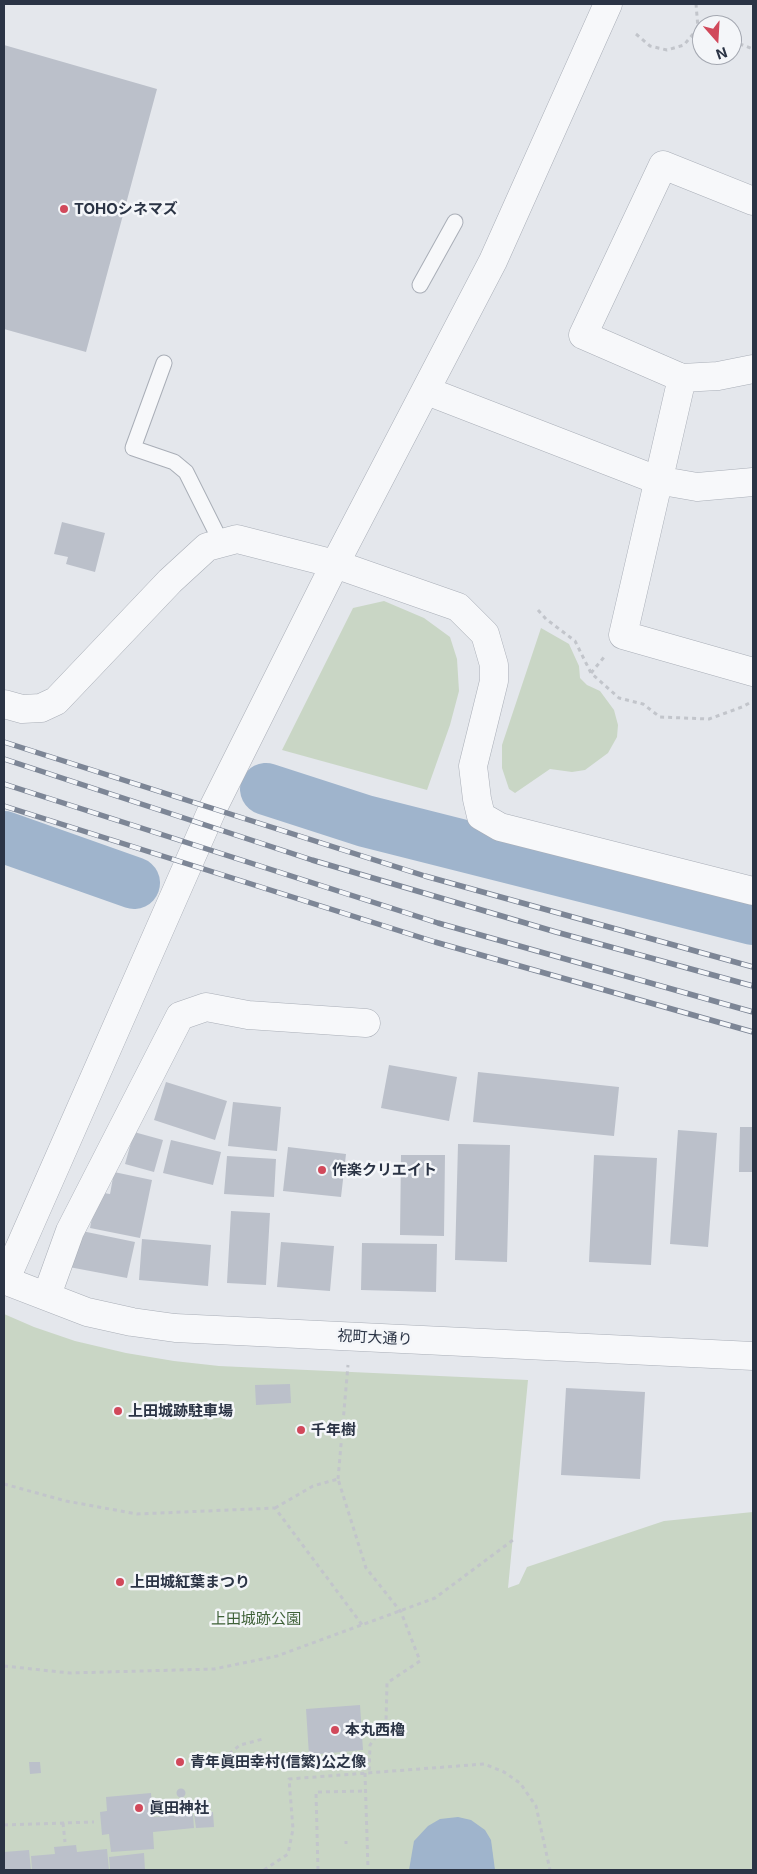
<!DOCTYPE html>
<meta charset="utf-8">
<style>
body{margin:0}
#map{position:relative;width:757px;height:1874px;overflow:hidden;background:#e4e7ec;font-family:Inter,sans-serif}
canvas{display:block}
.frame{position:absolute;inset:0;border:5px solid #2b3445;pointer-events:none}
.north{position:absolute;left:692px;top:15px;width:50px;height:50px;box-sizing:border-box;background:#f4f6f9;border:1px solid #a4a8b1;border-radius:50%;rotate:161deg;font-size:14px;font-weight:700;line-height:20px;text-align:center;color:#2b3445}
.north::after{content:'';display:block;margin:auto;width:18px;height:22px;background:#d1495b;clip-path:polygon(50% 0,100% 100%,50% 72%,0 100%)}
</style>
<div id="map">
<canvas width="757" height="1874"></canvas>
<div class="frame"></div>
<div class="north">N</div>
</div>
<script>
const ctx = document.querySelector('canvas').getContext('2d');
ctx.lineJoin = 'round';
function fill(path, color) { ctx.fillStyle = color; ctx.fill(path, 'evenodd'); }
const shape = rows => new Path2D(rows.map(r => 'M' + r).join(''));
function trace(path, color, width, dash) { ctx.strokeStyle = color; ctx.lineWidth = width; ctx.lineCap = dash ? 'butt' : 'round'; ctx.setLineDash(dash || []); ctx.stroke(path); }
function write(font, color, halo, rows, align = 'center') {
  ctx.font = font + ' Inter,"Noto Sans JP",sans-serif'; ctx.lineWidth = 5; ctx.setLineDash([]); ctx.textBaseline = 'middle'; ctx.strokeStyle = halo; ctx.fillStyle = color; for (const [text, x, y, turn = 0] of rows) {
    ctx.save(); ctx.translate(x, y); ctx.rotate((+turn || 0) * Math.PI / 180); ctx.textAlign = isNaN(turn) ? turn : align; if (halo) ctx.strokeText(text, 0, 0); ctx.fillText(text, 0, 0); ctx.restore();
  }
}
fill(shape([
 [384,601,424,618,450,637,457,659,459,691,450,725,427,790,282,750,353,608],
 [541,628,569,644,579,666,580,678,587,685,600,691,614,710,618,725,617,737,608,753,585,770,572,772,550,769,515,793,509,789,502,768,502,745],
 [4,1314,34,1327,75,1341,126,1353,174,1361,219,1366,528,1380,508,1588,519,1584,527,1567,664,1521,753,1512,753,1870,4,1870]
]), '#c9d6c5');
fill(shape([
 [458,1817,471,1820,485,1830,491,1840,495,1870,409,1870,414,1841,428,1826,440,1819]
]), '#9fb4cc');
trace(shape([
 [266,789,365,821,753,919],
 [4,837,134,883]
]), '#9fb4cc', 52);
fill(shape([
 [4,45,157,89,86,352,4,329],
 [62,522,105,533,95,572,66,564,68,557,54,554],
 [389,1065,457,1077,449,1121,381,1108],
 [478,1072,619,1087,614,1136,473,1122],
 [166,1082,227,1101,215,1140,154,1120],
 [233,1102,281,1107,277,1151,228,1146],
 [740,1127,753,1127,753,1172,739,1172],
 [678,1130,717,1133,708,1247,670,1244],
 [134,1132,163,1140,154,1172,125,1164],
 [171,1140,221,1152,213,1185,163,1173],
 [458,1144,510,1145,507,1262,455,1260],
 [288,1147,346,1154,341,1197,283,1191],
 [401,1155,445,1155,444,1236,400,1235],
 [594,1155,657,1158,651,1265,589,1262],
 [227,1156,276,1159,274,1197,224,1194],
 [114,1172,152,1180,140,1238,90,1228,97,1192,110,1194],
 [231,1211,270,1213,266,1285,227,1283],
 [77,1230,135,1242,127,1278,69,1267],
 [142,1239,211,1245,208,1286,139,1280],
 [281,1242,334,1246,330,1291,277,1287],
 [362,1243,437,1244,436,1292,361,1290],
 [290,1384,291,1403,256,1405,255,1385],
 [566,1388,645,1392,640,1479,561,1475],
 [360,1705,363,1750,309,1755,306,1709],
 [29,1762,40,1762,41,1773,30,1774],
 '176.5 1793a4.5 4.5 0 1 1 9 0a4.5 4.5 0 1 1-9 0Z',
 [151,1793,153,1817,193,1814,194,1828,153,1832,154,1849,111,1852,109,1834,102,1835,100,1812,107,1811,106,1797],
 [213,1812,214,1827,196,1828,194,1814],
 [76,1845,77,1852,107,1849,109,1870,32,1870,31,1856,55,1854,54,1847],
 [29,1850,31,1870,4,1870,4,1852],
 [144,1853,145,1870,110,1870,109,1857]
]), '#bbc0ca');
const service = shape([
 [420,285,455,222],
 [164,363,133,448,174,462,186,472,221,542]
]);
const minor = shape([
 [753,201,663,165,583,335,682,378,718,376,753,369],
 [682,378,623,635,753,672],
 [427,391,657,480,697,487,753,482],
 [4,704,22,709,41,708,56,701,170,581,207,547,237,539,335,564,458,607,485,634,494,665,494,681,473,766,477,799,481,816,500,827,753,891],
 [47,1295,70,1231,180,1016,206,1007,248,1015,366,1023]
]);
const tertiary = shape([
 [4,1280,87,1312,132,1322,175,1328,753,1356],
 [5,1281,212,810,335,564,493,261,608,4]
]);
trace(service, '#a9aeb7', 17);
trace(minor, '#a9aeb7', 29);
trace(tertiary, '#a9aeb7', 29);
trace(shape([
 [636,34,650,46,667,50,684,45,698,28,696,4],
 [732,41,753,49],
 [538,610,546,619,575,641,591,673,619,698,643,704,660,717,709,719,742,707,753,701],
 [591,673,605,656],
 [338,1479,348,1365],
 [4,1484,66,1501,137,1514,275,1508,363,1626],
 [275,1508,313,1486,338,1479,366,1568,401,1612,420,1661,387,1683,386,1722,370,1745,369,1773],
 [4,1666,70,1673,214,1669,277,1656,435,1598,513,1540],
 [217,1764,240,1745,263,1739],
 [365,1773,368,1870],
 [63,1823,65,1842],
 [4,1825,94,1822],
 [346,1844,346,1841],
 [264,1870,288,1854,293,1829,289,1779,484,1764,504,1772,520,1783,536,1806,550,1870],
 [318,1870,316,1792,366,1791]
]), '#c2c5cb', 3, [4, 4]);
trace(service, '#f7f8fa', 15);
trace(minor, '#f7f8fa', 28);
trace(tertiary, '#f7f8fa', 28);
const rail = shape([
 [4,742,425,876,753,967],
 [4,759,312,860,556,932,753,986],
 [4,784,438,923,753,1012],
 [4,806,435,942,753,1032]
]);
trace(rail, '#7d8696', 5.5);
trace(rail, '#f4f6f9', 4, [11]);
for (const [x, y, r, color] of [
 [64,209,5,"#d1495b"],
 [322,1170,5,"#d1495b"],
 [118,1411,5,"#d1495b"],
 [301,1430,5,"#d1495b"],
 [120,1582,5,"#d1495b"],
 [335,1730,5,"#d1495b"],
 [180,1762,5,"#d1495b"],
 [139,1808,5,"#d1495b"]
]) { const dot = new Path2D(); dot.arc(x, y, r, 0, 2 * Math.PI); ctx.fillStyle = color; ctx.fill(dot); trace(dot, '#f4f6f9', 2); }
write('bold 15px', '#2b3445', '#f4f6f9', [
 ["TOHOシネマズ",74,209],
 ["作楽クリエイト",332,1170],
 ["上田城跡駐車場",128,1411],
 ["千年樹",311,1430],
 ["上田城紅葉まつり",130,1582],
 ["本丸西櫓",345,1730],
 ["青年眞田幸村(信繁)公之像",190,1762],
 ["眞田神社",149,1808]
], 'left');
write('15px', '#2b3445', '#f4f6f9', [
 ["祝町大通り",375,1338,3]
]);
write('15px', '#3f6138', '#f4f6f9', [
 ["上田城跡公園",256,1619]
]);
</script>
